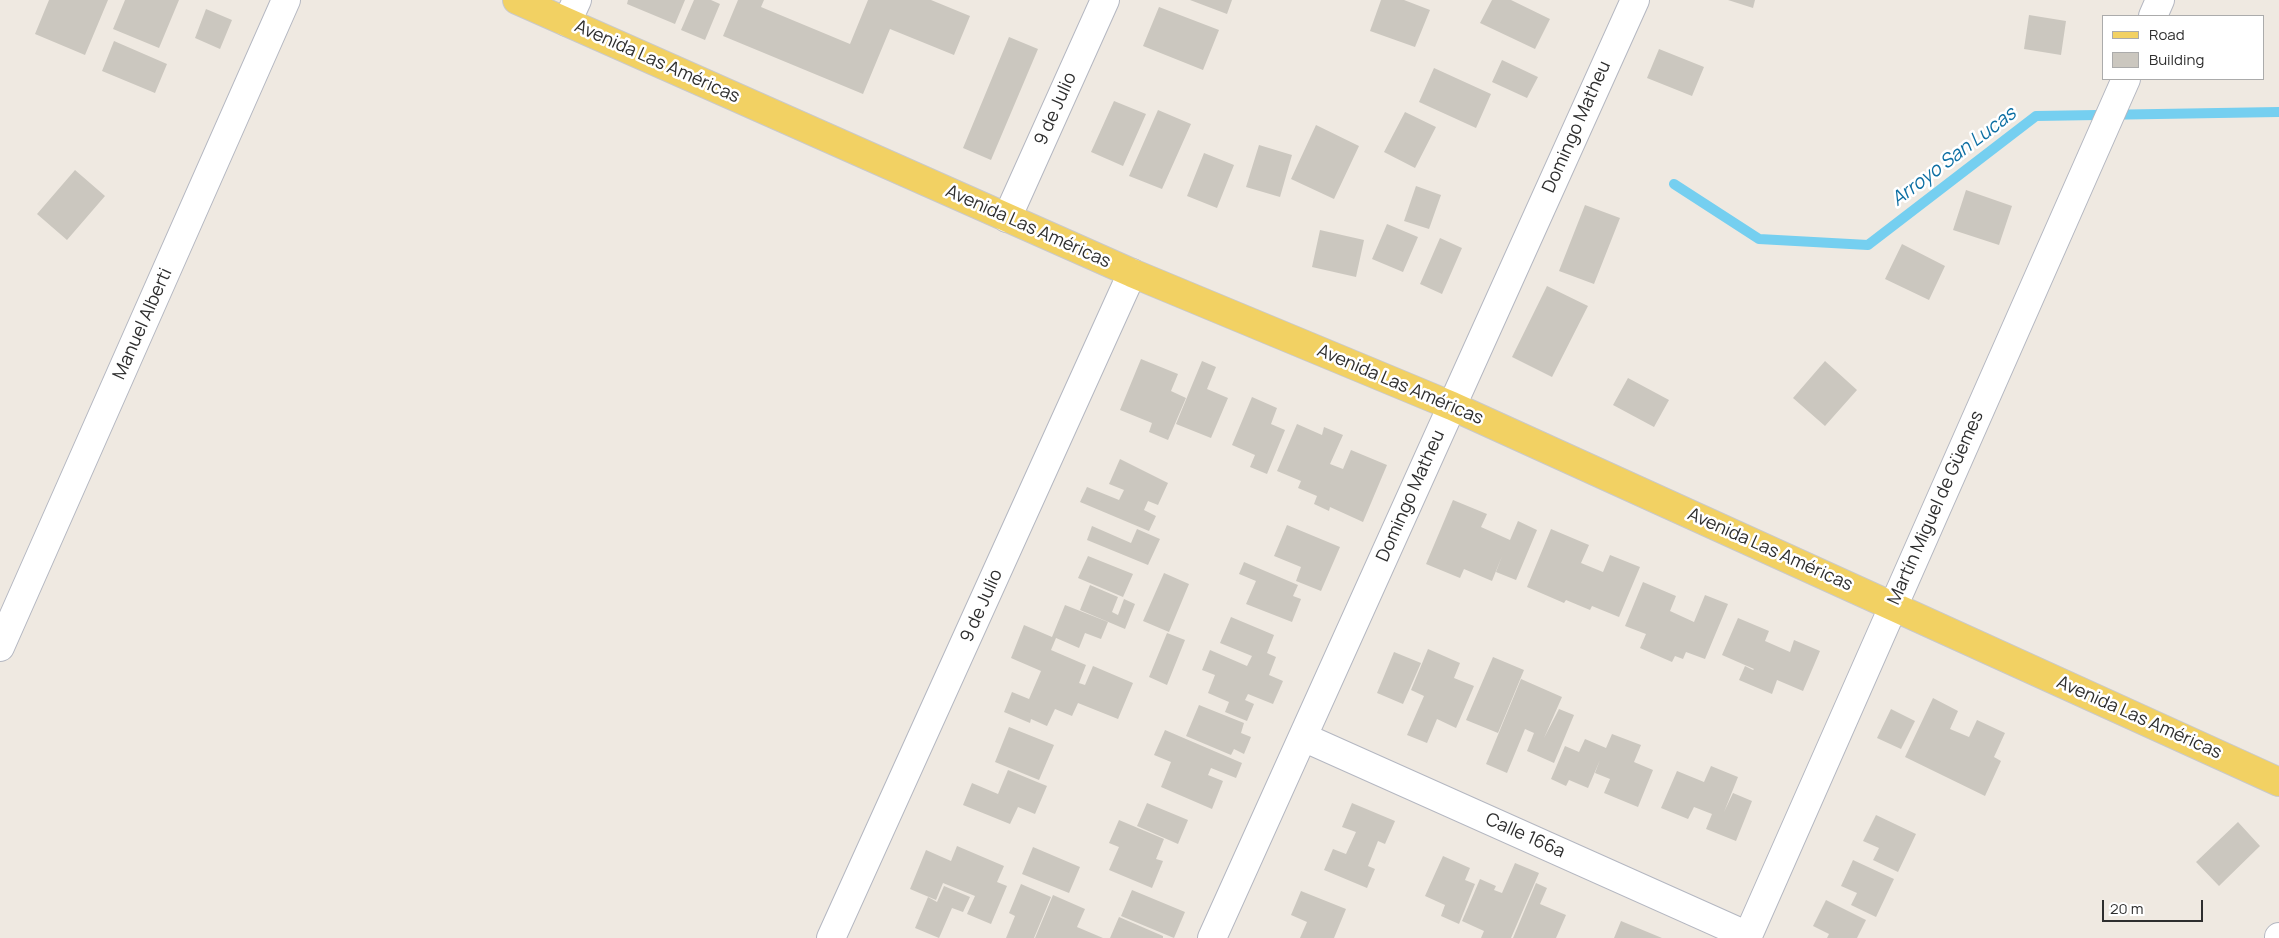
<!DOCTYPE html>
<meta charset="utf-8">
<style>
body{margin:0}
#map{position:relative;width:2279px;height:938px;overflow:hidden;background:#efe9e1;font-family:Manrope,sans-serif}
canvas{display:block}
.legend{position:absolute;left:2102px;top:15px;width:162px;height:65px;box-sizing:border-box;background:#fff;border:1px solid #ababab;margin:0;padding:6px 9px;list-style:none;font-size:15px;color:#2e2e2e}
.legend li{display:flex;align-items:center;gap:10px;height:25px}
.legend b{width:25px;border:1px solid #ababab}
.scale{position:absolute;left:2102px;top:900px;width:101px;height:22px;box-sizing:border-box;border:2px solid #2e2e2e;border-top:0;padding-left:6px;font-size:15px;line-height:18px;white-space:nowrap;color:#2e2e2e;-webkit-text-stroke:4px #fff;paint-order:stroke}
</style>
<div id="map">
<canvas width="2279" height="938"></canvas>
<ul class="legend">
<li><b style="height:6px;background:#f2d163"></b>Road</li>
<li><b style="height:14px;background:#cbc7bf"></b>Building</li>
</ul>
<div class="scale">20 m</div>
</div>
<script>
const ctx = document.querySelector('canvas').getContext('2d');
ctx.lineJoin = 'round';
const shape = rows => new Path2D(rows.map(r => 'M' + r).join(''));
function trace(path, color, width, dash) { ctx.strokeStyle = color; ctx.lineWidth = width; ctx.lineCap = dash ? 'butt' : 'round'; ctx.setLineDash(dash || []); ctx.stroke(path); }
function fill(path, color) { ctx.fillStyle = color; ctx.fill(path, 'evenodd'); }
function write(font, color, halo, rows, align = 'center') {
  ctx.font = font + ' Manrope,sans-serif'; ctx.lineWidth = 5; ctx.setLineDash([]); ctx.textBaseline = 'middle'; ctx.strokeStyle = halo; ctx.fillStyle = color; for (const [text, x, y, turn = 0] of rows) {
    ctx.save(); ctx.translate(x, y); ctx.rotate((+turn || 0) * Math.PI / 180); ctx.textAlign = isNaN(turn) ? turn : align; if (halo) ctx.strokeText(text, 0, 0); ctx.fillText(text, 0, 0); ctx.restore();
  }
}
trace(shape([
 [1674,184,1759,239,1868,245,2036,116,2279,112]
]), '#75cff0', 10);
fill(shape([
 [49,0,108,0,85,55,35,34],
 [125,0,179,0,159,48,113,29],
 [628,0,685,0,675,24,627,4],
 [694,0,711,0,720,4,705,40,681,30],
 [738,0,764,0,761,7,850,44,868,0,931,0,970,16,954,55,890,29,863,94,723,36],
 [1190,0,1232,0,1227,14],
 [1381,0,1404,0,1430,10,1415,47,1370,31],
 [1492,0,1511,0,1550,19,1535,49,1480,23],
 [1728,0,1755,0,1753,8],
 [1159,7,1219,30,1203,70,1143,46],
 [206,9,232,20,220,49,195,38],
 [2029,15,2066,21,2061,55,2024,49],
 [1009,37,1038,49,991,160,963,148],
 [114,41,167,64,155,93,102,71],
 [1659,49,1704,67,1692,96,1647,78],
 [1502,60,1538,77,1527,98,1492,82],
 [1434,68,1491,94,1476,128,1419,102],
 [1114,101,1146,114,1123,166,1091,152],
 [1158,110,1191,124,1162,189,1129,176],
 [1405,112,1436,127,1415,168,1384,152],
 [1316,125,1359,146,1334,199,1291,179],
 [1259,145,1292,155,1280,197,1246,187],
 [1204,153,1234,165,1217,208,1187,196],
 [75,170,105,196,67,240,37,214],
 [1416,186,1441,195,1429,229,1404,221],
 [1966,190,2012,206,1999,245,1953,230],
 [1585,205,1620,218,1594,284,1559,271],
 [1387,224,1418,237,1403,272,1372,259],
 [1320,230,1364,240,1356,277,1312,267],
 [1440,238,1462,248,1442,294,1420,284],
 [1902,244,1945,266,1929,300,1885,279],
 [1547,286,1588,306,1552,377,1512,357],
 [1141,359,1178,374,1171,391,1186,398,1168,440,1149,432,1152,423,1120,410],
 [1202,361,1216,367,1207,389,1228,398,1211,438,1176,424],
 [1825,361,1857,390,1825,426,1793,398],
 [1628,378,1669,400,1654,427,1613,405],
 [1252,397,1277,408,1271,424,1285,430,1267,474,1250,467,1255,455,1232,445],
 [1297,424,1322,435,1324,427,1343,435,1330,464,1343,469,1351,450,1387,465,1363,522,1330,507,1329,511,1314,504,1317,496,1298,488,1301,481,1277,471],
 [1120,459,1168,483,1158,505,1148,501,1144,510,1156,516,1149,531,1080,502,1087,487,1119,500,1124,490,1109,484],
 [1453,500,1487,514,1481,527,1510,540,1518,521,1537,530,1516,580,1496,572,1502,556,1492,581,1464,569,1460,578,1426,564],
 [1287,525,1340,547,1321,591,1296,581,1301,567,1274,556],
 [1092,526,1131,543,1137,529,1160,539,1148,565,1087,540],
 [1551,529,1589,545,1581,563,1603,572,1610,555,1640,567,1619,617,1592,606,1590,610,1566,600,1564,603,1527,587],
 [1088,556,1133,574,1123,597,1078,578],
 [1244,562,1298,585,1293,596,1301,599,1292,622,1246,604,1256,581,1239,574],
 [1164,573,1189,584,1169,632,1143,621],
 [1643,582,1676,596,1670,611,1694,622,1705,595,1728,604,1705,659,1686,652,1683,659,1675,656,1672,662,1640,648,1646,634,1625,626],
 [1090,585,1118,597,1112,612,1118,615,1124,599,1135,604,1125,629,1080,610],
 [1065,605,1108,622,1101,639,1085,633,1079,648,1056,638,1051,650,1086,665,1079,683,1085,685,1093,666,1133,683,1118,719,1078,703,1072,716,1055,709,1047,726,1031,719,1030,723,1004,712,1012,692,1029,699,1041,671,1011,658,1024,625,1052,637],
 [1231,617,1274,635,1267,653,1276,657,1269,675,1283,681,1273,704,1248,694,1245,700,1254,704,1247,721,1225,712,1229,702,1208,693,1215,675,1202,670,1210,650,1247,666,1252,656,1220,643],
 [1738,618,1769,631,1765,641,1790,652,1794,640,1820,651,1803,691,1777,680,1772,694,1739,680,1745,666,1753,670,1754,669,1722,655],
 [1167,633,1185,640,1167,685,1149,677],
 [1428,649,1460,663,1454,678,1474,686,1456,728,1437,719,1427,743,1407,735,1424,696,1411,690],
 [1394,652,1421,663,1403,704,1377,693],
 [1493,657,1524,670,1498,733,1466,720],
 [1521,679,1562,697,1544,738,1559,709,1574,715,1554,763,1527,751,1534,733,1525,729,1507,773,1486,764],
 [1933,698,1958,711,1950,729,1969,737,1977,720,2005,733,1994,757,2001,761,1985,796,1905,757],
 [1199,705,1244,723,1241,733,1251,737,1244,754,1234,749,1231,755,1186,736],
 [1891,709,1915,721,1901,749,1877,738],
 [1009,727,1054,745,1039,780,995,762],
 [1165,730,1242,763,1236,778,1211,768,1208,775,1223,781,1212,809,1161,787,1171,762,1154,755],
 [1612,734,1641,745,1634,762,1653,770,1638,807,1604,793,1610,779,1595,773,1600,760,1588,788,1569,780,1566,786,1551,779,1565,746,1579,752,1585,739,1606,748],
 [1711,766,1738,777,1724,812,1733,793,1752,801,1736,841,1706,829,1712,814,1694,807,1688,819,1661,808,1677,771,1704,782],
 [1008,770,1047,786,1035,814,1018,807,1010,824,963,805,972,783,998,794],
 [1147,803,1188,820,1178,844,1137,826],
 [1352,803,1395,821,1385,844,1378,841,1368,866,1375,869,1367,888,1324,870,1333,849,1346,854,1356,832,1342,827],
 [1876,815,1916,834,1898,872,1873,860,1879,848,1863,841],
 [1119,820,1164,839,1156,859,1163,861,1152,888,1109,870,1119,847,1109,843],
 [2238,822,2260,846,2219,886,2196,862],
 [957,846,1004,866,997,882,1007,886,991,924,967,914,975,896,943,883,936,900,910,889,926,850,951,861],
 [1033,847,1080,867,1069,893,1022,874],
 [1443,856,1470,868,1465,880,1475,884,1459,924,1441,916,1445,905,1425,896],
 [1853,860,1894,879,1876,917,1851,905,1857,893,1841,886],
 [1515,863,1539,873,1511,938,1481,938,1484,931,1462,921,1480,879,1496,886,1494,890,1502,893],
 [1536,883,1547,888,1540,904,1566,915,1556,938,1513,938],
 [1021,884,1051,897,1034,938,1006,938,1015,916,1009,913],
 [944,886,970,897,963,912,952,908,939,938,915,928,928,897,937,902],
 [1132,890,1185,912,1174,938,1121,916],
 [1301,891,1346,909,1334,938,1300,938,1307,922,1291,915],
 [1053,895,1085,909,1077,927,1103,938,1035,938],
 [1826,900,1866,920,1857,938,1827,938,1829,934,1813,926],
 [1119,917,1163,936,1163,938,1110,938],
 [1621,921,1662,938,1614,938]
]), '#cbc7bf');
const minor = shape([
 [2153,16,2160,0],
 [567,22,577,0],
 [1007,218,1105,0],
 [0,647,286,0],
 [1303,737,1748,936],
 [831,938,1132,273],
 [1212,938,1635,0],
 [1747,938,2126,79],
 [2279,938,2279,937]
]);
const major = shape([
 [517,0,1132,273,1452,406,2279,782]
]);
trace(minor, '#b4b7c1', 30);
trace(major, '#c9c9c9', 30);
trace(minor, '#fff', 28);
trace(major, '#f2d163', 28);
write('18px', '#2e2e2e', '#fff', [
 ["Avenida Las Américas",657,62,24],
 ["9 de Julio",1056,109,-66],
 ["Domingo Matheu",1577,127,-66],
 ["Avenida Las Américas",1028,227,24],
 ["Manuel Alberti",143,324,-66],
 ["Avenida Las Américas",1400,385,23],
 ["Domingo Matheu",1411,496,-66],
 ["Martín Miguel de Güemes",1936,508,-66],
 ["Avenida Las Américas",1770,550,24],
 ["9 de Julio",982,606,-66],
 ["Avenida Las Américas",2139,718,24],
 ["Calle 166a",1525,836,24]
]);
write('italic 19px', '#0d6fa3', '#fff', [
 ["Arroyo San Lucas",1954,157,-37]
]);
</script>
